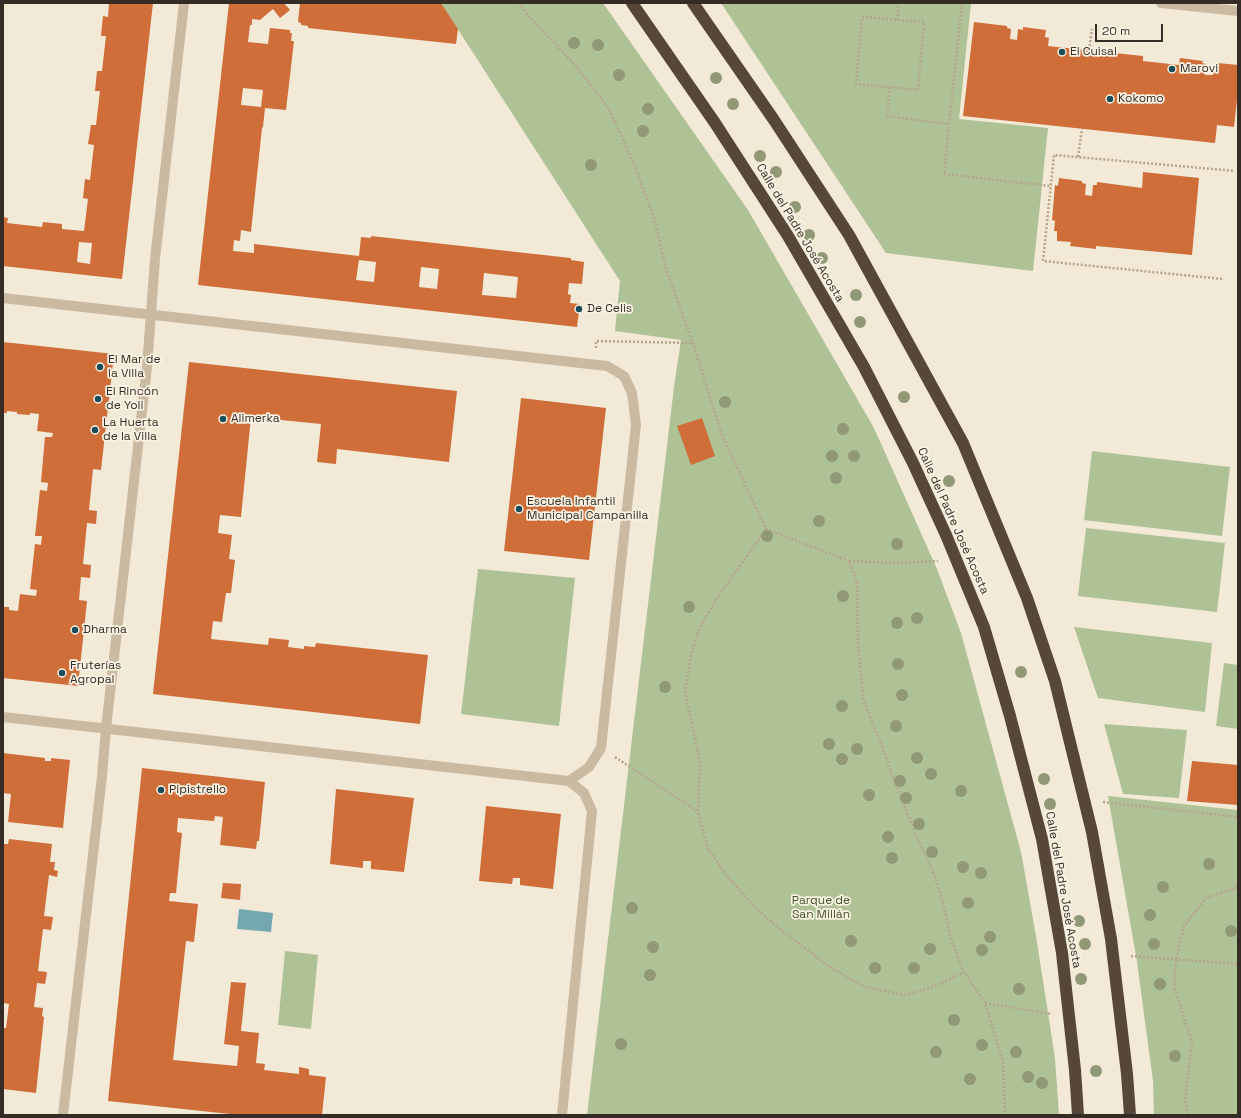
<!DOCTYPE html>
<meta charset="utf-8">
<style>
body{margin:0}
#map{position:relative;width:1241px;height:1118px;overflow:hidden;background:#f3e9d7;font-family:"Space Grotesk",sans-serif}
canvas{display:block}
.frame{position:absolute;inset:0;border:4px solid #352c25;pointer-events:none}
.scale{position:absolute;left:1095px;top:24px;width:68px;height:18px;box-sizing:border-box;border:2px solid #352c25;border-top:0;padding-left:5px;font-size:12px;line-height:14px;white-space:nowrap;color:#352c25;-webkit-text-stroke:3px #faf2e3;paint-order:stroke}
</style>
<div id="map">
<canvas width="1241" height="1118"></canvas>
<div class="frame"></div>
<div class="scale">20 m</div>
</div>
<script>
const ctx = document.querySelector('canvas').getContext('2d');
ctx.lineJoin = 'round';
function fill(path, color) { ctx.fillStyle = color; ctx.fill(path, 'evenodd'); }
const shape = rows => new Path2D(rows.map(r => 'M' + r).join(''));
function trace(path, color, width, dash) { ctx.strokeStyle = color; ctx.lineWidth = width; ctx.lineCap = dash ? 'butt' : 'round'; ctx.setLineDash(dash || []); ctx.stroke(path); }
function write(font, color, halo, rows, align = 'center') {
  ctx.font = font + ' "Space Grotesk",sans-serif'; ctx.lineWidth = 3.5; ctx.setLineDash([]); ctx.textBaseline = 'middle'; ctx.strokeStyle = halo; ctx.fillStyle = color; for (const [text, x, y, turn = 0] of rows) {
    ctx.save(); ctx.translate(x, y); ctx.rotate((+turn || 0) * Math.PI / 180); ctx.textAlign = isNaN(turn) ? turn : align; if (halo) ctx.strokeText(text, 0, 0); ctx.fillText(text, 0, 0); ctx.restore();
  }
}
fill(shape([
 [441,3,603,3,748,210,874,428,937,569,961,633,1021,852,1036,936,1055,1058,1059,1115,587,1115,674,387,681,340,615,331,620,281],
 [721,3,971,3,959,119,1048,128,1033,271,886,253],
 [1092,451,1230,467,1222,536,1084,520],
 [1086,528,1225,543,1217,612,1078,596],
 [478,569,575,578,559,726,461,714],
 [1074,627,1212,643,1205,712,1098,698],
 [1224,663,1238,665,1238,729,1216,726],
 [1104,724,1187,730,1179,798,1123,794],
 [1108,796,1238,810,1238,1115,1154,1115,1153,1081,1137,962],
 [285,951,318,955,311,1029,278,1025]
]), '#aec296');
fill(shape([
 [239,909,273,913,271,932,237,929]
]), '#74a8b1');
fill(shape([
 [109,3,153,3,122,279,3,266,3,217,8,218,7,223,42,227,43,222,62,224,62,229,84,231,88,199,83,198,85,179,90,180,94,145,88,144,91,125,96,125,100,91,95,91,97,71,102,71,106,36,101,36,103,16,108,17],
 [79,242,92,243,90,264,77,262],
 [229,3,284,3,290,10,280,18,273,9,260,20,252,19,252,25,250,25,248,42,268,44,270,28,290,30,290,33,292,33,291,41,294,41,286,110,265,108,263,127,262,128,251,232,241,230,240,241,234,240,233,251,254,253,254,244,359,256,361,237,371,238,371,236,571,258,571,260,584,262,582,284,569,283,568,294,571,295,570,303,580,304,577,327,198,285],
 [243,88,263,90,261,107,241,105],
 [359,260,376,262,374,282,356,280],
 [421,267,439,269,437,289,419,287],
 [484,273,518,277,516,298,482,295],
 [300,3,441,3,458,29,456,44,308,28,308,26,301,25,301,23,298,22],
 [974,22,1007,26,1007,28,1011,29,1010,39,1017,40,1018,29,1023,30,1023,27,1046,30,1045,37,1049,38,1048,46,1143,56,1143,61,1179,65,1180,58,1203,61,1202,63,1206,64,1205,75,1213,75,1214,65,1218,65,1218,63,1238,65,1238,91,1234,127,1217,125,1215,143,963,116],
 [1143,172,1199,178,1192,255,1096,246,1096,249,1070,246,1071,242,1057,241,1057,231,1054,231,1055,221,1052,220,1055,185,1058,186,1059,178,1082,181,1082,183,1086,184,1085,195,1092,196,1093,185,1097,185,1097,182,1142,188],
 [3,342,114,354,101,470,93,469,89,510,97,511,96,524,87,523,83,564,91,565,90,578,81,577,79,600,87,601,78,686,3,678,3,607,9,607,9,610,18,611,20,594,36,596,37,590,30,589,35,544,41,545,42,536,35,536,40,490,47,491,48,483,41,482,45,437,52,437,53,433,37,431,39,414,30,413,30,415,17,414,17,412,7,411,7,413,3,413],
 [189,362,457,391,449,462,337,449,336,464,317,462,321,424,251,417,241,517,220,515,218,533,232,535,229,559,235,560,231,593,226,593,222,622,213,621,211,639,268,645,269,638,289,640,288,647,304,649,304,646,315,647,316,643,428,655,420,724,153,694],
 [521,398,606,408,589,560,504,551],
 [702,418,715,456,691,465,677,426],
 [3,753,45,758,45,761,51,761,51,758,70,760,63,828,8,822,11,794,3,793],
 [1192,761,1238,765,1238,805,1187,801],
 [142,768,265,782,259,841,257,841,256,849,220,845,223,817,215,816,214,821,178,818,177,832,182,833,176,893,170,893,169,901,198,904,194,942,186,941,173,1060,237,1066,239,1046,224,1044,231,982,246,983,241,1031,259,1033,256,1063,265,1064,264,1070,299,1074,299,1067,309,1069,309,1075,326,1077,322,1115,239,1115,108,1101],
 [336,789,414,798,404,872,371,869,371,861,363,861,363,868,330,864],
 [486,806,561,814,553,889,520,885,520,878,513,878,512,884,479,881],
 [9,839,52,844,50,862,55,862,54,870,58,871,57,877,49,875,44,916,53,917,51,930,43,929,38,971,47,972,46,979,45,984,37,983,34,1007,43,1008,42,1016,44,1017,36,1093,3,1089,3,1028,6,1028,9,1004,3,1003,3,844,8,844],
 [223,883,241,884,240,900,221,898]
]), '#cf6e39');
trace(shape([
 [519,3,527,14,576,66,609,109,634,164,655,221,666,269,693,343,722,435,766,529,849,561,857,583,858,642,863,699,881,743,894,780,918,840,932,869,941,895,951,939,964,972,985,1003,995,1035,1003,1063,1005,1115],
 [962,3,944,174,1050,186],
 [862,17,924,22,918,90,856,84,862,17],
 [897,20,899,3],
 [1089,50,1092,29],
 [890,87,887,116,949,124],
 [1078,157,1082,129],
 [1222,279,1043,261,1054,155,1235,171],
 [596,348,596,341,693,343],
 [766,529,715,601,699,629,691,655,685,691,700,763,698,812,708,849,726,875,753,905,776,926,831,968,865,987,904,995,933,987,964,972],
 [849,561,897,563,938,561],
 [615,757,697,811],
 [1103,802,1238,817],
 [1131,956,1238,964],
 [985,1003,1051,1014],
 [1188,1115,1185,1100,1192,1043,1174,986,1176,959,1184,926,1206,898,1238,887]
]), '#b7a48c', 2.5, [2, 2]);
trace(shape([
 [1161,3,1238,11],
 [3,298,607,366,624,376,632,393,636,425,601,748,589,767,569,781],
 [3,717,569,781,584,793,592,811,562,1115],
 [63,1115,102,776,106,728,147,367,155,259,184,3]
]), '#cbbaa2', 10);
trace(shape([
 [632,3,715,123,788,236,864,367,913,463,946,535,984,627,1010,716,1042,839,1062,953,1075,1070,1078,1115],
 [693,3,774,120,849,235,963,443,1027,598,1055,681,1092,832,1111,939,1127,1074,1130,1115]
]), '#57473b', 12);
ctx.fillStyle = '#909876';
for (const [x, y] of [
 [574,43],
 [598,45],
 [619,75],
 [716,78],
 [733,104],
 [648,109],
 [643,131],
 [760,156],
 [591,165],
 [776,172],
 [795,207],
 [809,235],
 [822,258],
 [856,295],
 [860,322],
 [904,397],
 [725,402],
 [843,429],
 [832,456],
 [854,456],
 [836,478],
 [949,481],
 [819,521],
 [767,536],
 [897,544],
 [843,596],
 [689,607],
 [917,618],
 [897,623],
 [898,664],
 [1021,672],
 [665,687],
 [902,695],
 [842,706],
 [896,726],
 [829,744],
 [857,749],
 [917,758],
 [842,759],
 [931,774],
 [1044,779],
 [900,781],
 [961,791],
 [869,795],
 [906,798],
 [1050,804],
 [919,824],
 [888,837],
 [932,852],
 [892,858],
 [1209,864],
 [963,867],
 [981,873],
 [1163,887],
 [968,903],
 [632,908],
 [1150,915],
 [1079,921],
 [1231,931],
 [990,937],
 [851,941],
 [1085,944],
 [1154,944],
 [653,947],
 [930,949],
 [982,950],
 [875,968],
 [914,968],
 [650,975],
 [1081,979],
 [1160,984],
 [1019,989],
 [954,1020],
 [621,1044],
 [982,1045],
 [936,1052],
 [1016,1052],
 [1175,1056],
 [1096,1071],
 [1028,1077],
 [970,1079],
 [1042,1083]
]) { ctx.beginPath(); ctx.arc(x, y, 6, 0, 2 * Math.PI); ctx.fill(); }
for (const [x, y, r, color] of [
 [1062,52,4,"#184d59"],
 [1172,69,4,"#184d59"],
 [1110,99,4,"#184d59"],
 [579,309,4,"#184d59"],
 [100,367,4,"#184d59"],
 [98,399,4,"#184d59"],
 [223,419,4,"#184d59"],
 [95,430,4,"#184d59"],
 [519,509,4,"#184d59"],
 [75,630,4,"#184d59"],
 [62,673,4,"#184d59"],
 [161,790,4,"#184d59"]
]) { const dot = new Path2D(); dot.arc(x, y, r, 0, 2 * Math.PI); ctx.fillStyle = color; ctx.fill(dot); trace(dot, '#faf2e3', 1.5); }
write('12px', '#352c25', '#faf2e3', [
 ["El Cuisal",1070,52],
 ["Marovi",1180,69],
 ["Kokomo",1118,99],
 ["De Celis",587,309],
 ["El Mar de",108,360],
 ["la Villa",108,374],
 ["El Rincón",106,392],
 ["de Yoli",106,406],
 ["Alimerka",231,419],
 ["La Huerta",103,423],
 ["de la Villa",103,437],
 ["Escuela Infantil",527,502],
 ["Municipal Campanilla",527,516],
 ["Dharma",83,630],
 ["Fruterías",70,666],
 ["Agropal",70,680],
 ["Pipistrello",169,790]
], 'left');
write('12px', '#352c25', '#faf2e3', [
 ["Calle del Padre José Acosta",800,233,59],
 ["Calle del Padre José Acosta",953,521,66],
 ["Calle del Padre José Acosta",1063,890,80]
]);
write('12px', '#3f5527', '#faf2e3', [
 ["Parque de",821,901],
 ["San Millán",821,915]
]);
</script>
